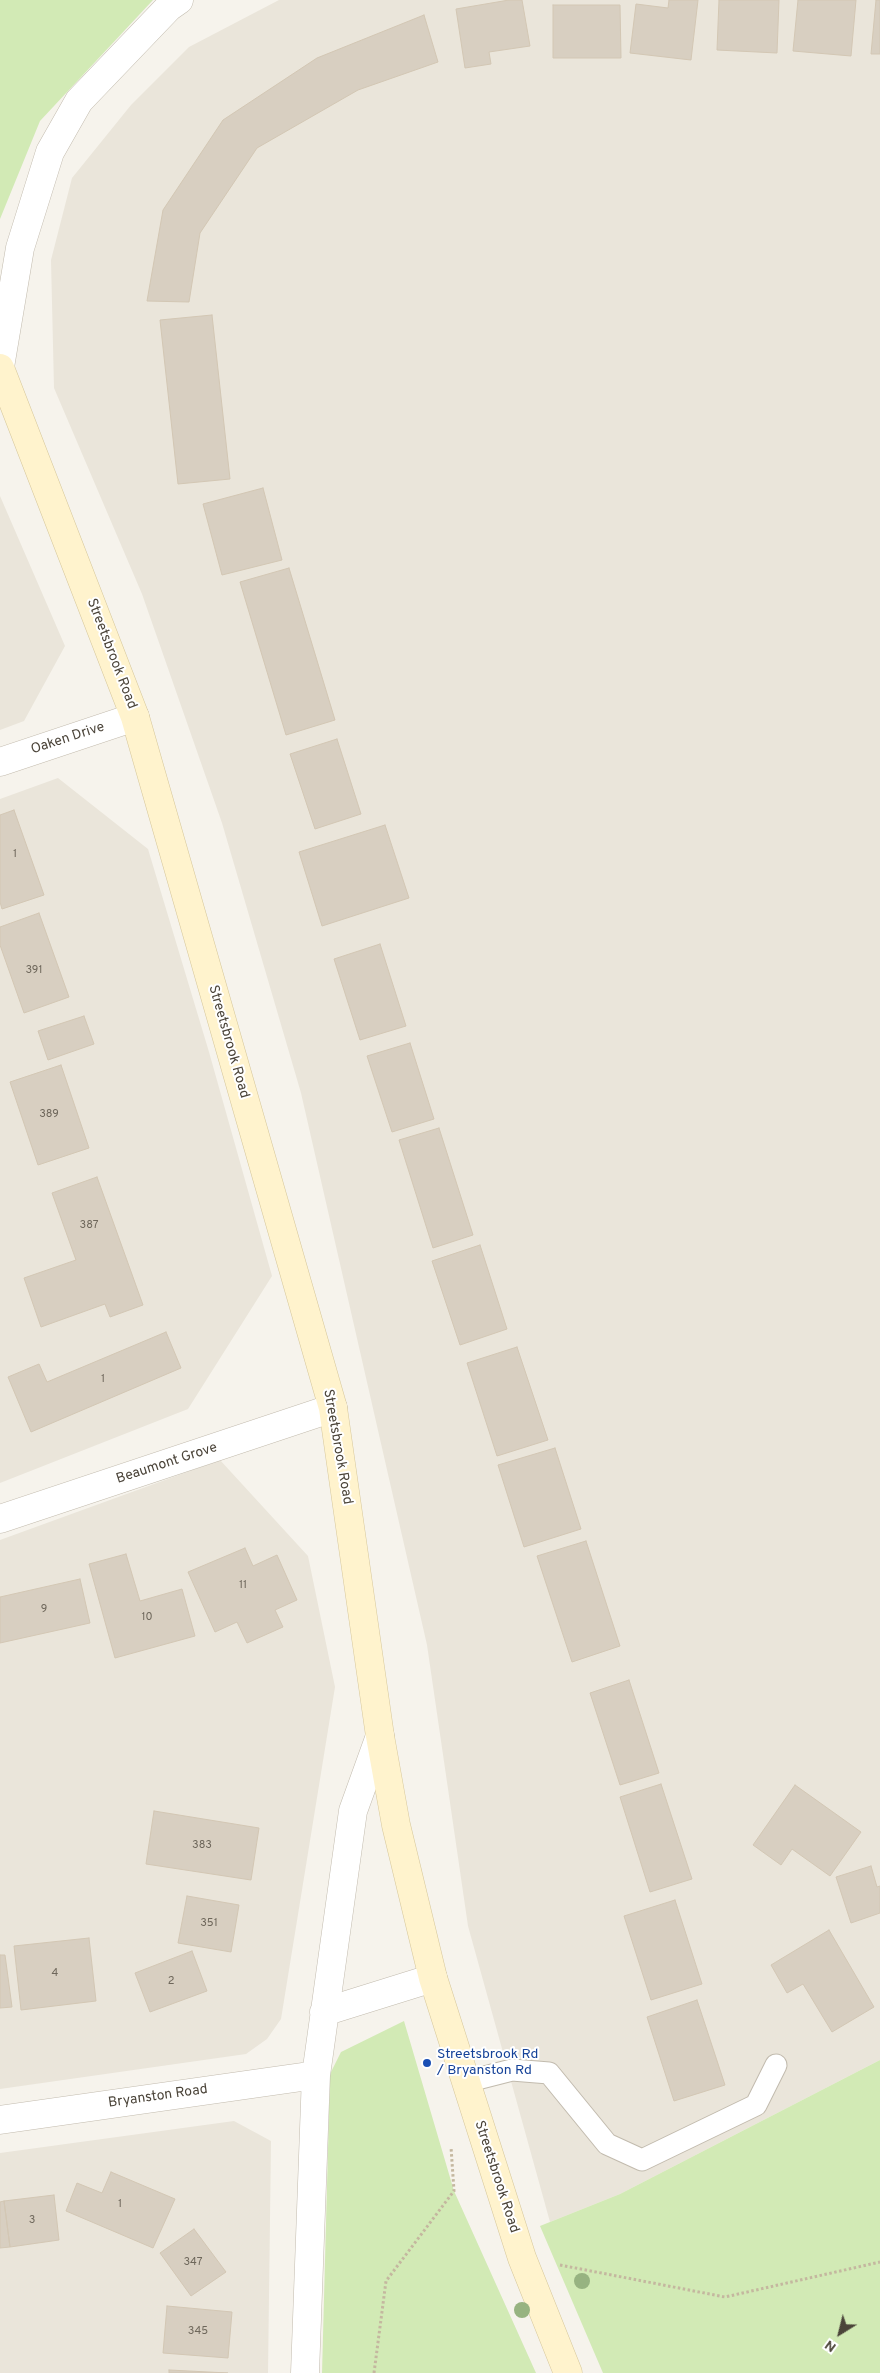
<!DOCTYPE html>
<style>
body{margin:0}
#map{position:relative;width:880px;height:2373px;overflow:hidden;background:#f6f3ec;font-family:Overpass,sans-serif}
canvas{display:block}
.north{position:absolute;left:815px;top:2308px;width:50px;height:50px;-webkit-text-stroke:4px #fff;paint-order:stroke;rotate:216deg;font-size:14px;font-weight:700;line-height:20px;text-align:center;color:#4b4439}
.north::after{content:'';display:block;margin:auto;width:18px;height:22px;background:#4b4439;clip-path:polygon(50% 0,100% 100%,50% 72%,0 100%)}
</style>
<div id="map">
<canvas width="880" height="2373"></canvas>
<div class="north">N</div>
</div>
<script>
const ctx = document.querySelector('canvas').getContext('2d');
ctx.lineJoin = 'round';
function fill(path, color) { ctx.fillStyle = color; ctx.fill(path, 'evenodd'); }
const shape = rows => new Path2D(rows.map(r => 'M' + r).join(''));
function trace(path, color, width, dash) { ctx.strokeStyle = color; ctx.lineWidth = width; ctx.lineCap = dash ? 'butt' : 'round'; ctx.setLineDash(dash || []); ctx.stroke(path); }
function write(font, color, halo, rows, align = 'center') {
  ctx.font = font + ' Overpass,sans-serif'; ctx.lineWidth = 4; ctx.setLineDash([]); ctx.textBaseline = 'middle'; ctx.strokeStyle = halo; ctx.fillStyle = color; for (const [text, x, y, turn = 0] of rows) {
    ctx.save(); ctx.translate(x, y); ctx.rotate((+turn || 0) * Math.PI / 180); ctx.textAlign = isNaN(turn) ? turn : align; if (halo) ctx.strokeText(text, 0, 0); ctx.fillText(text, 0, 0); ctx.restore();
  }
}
fill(shape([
 [279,0,880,0,880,2060,620,2194,550,2222,468,1926,427,1645,301,1093,222,823,142,594,54,388,51,260,72,178,131,105,189,47],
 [0,496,65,646,24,721,0,730],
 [58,778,148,849,209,1052,272,1276,188,1409,0,1483,0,799],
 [220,1460,308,1556,335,1687,281,2019,267,2039,246,2054,0,2089,0,1540],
 [234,2121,271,2141,268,2373,0,2373,0,2153]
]), '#eae5da');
fill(shape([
 [0,0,153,0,40,121,0,219],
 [404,2021,454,2191,536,2373,322,2373,330,2074,341,2052],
 [880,2060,880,2373,603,2373,540,2226,620,2194]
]), '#d2eab5');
const building = shape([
 [509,0,522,0,530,46,489,52,491,64,465,68,456,9,509,0],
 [669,0,698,0,691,60,630,53,636,4,668,8,669,0],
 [719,0,779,0,777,53,717,50,719,0],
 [798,0,856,0,851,56,793,51,798,0],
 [876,0,880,0,880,54,871,54,876,0],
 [553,5,620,5,621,58,553,58,553,5],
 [424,15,438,62,358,90,257,148,200,233,189,302,147,301,163,210,223,120,317,58,424,15],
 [212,315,230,479,178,484,160,320,212,315],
 [263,488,282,560,222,575,203,504,263,488],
 [289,568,335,720,286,735,240,582,289,568],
 [337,739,361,814,315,829,290,754,337,739],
 [14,810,44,895,2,909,0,902,0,815,14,810],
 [385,825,409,898,322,926,299,852,385,825],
 [39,913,69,997,24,1013,0,945,0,927,39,913],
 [380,944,406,1026,360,1040,334,959,380,944],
 [84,1016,94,1044,48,1060,38,1031,84,1016],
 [410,1043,434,1119,392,1132,367,1056,410,1043],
 [61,1065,89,1148,38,1165,10,1082,61,1065],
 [439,1128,473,1235,433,1248,399,1140,439,1128],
 [97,1177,143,1305,110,1317,105,1304,41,1327,24,1278,76,1260,52,1193,97,1177],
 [480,1245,507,1329,460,1345,432,1261,480,1245],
 [166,1332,181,1368,31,1432,8,1377,39,1364,47,1382,166,1332],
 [517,1347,548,1440,497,1456,467,1363,517,1347],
 [555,1448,581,1529,524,1547,498,1465,555,1448],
 [586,1541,620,1646,572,1662,537,1556,586,1541],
 [245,1548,253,1566,277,1555,297,1600,275,1610,283,1627,247,1643,237,1622,215,1632,188,1572,245,1548],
 [126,1554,140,1601,182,1589,195,1636,115,1658,89,1564,126,1554],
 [80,1579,90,1623,0,1643,0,1597,80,1579],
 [629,1680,659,1773,620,1785,590,1693,629,1680],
 [661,1784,692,1879,650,1892,620,1797,661,1784],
 [795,1785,861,1832,830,1876,792,1849,781,1865,753,1845,795,1785],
 [154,1811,259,1828,251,1880,146,1864,154,1811],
 [871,1866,877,1887,880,1886,880,1913,851,1923,836,1877,871,1866],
 [187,1896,239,1905,231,1952,178,1943,187,1896],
 [675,1900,702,1984,651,2000,624,1916,675,1900],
 [829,1930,874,2007,832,2032,803,1984,787,1993,771,1965,829,1930],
 [89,1938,96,2001,21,2010,14,1946,89,1938],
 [192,1951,207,1991,150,2012,135,1973,192,1951],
 [0,1955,5,1955,12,2007,0,2008,0,1955],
 [697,2000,725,2085,674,2101,647,2017,697,2000],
 [111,2172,175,2199,153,2248,66,2211,77,2183,102,2193,111,2172],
 [54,2195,59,2240,10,2247,4,2201,54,2195],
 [4,2201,10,2247,0,2248,0,2202,4,2201],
 [194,2229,226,2272,191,2296,160,2253,194,2229],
 [167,2306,232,2312,228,2358,163,2353,167,2306],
 [169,2370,228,2373,169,2373,169,2370]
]);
fill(building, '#d8cfc1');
trace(building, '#d3c7b4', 1);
const service = shape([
 [465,2082,512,2070,549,2073,607,2144,642,2160,756,2105,776,2065]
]);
const minor = shape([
 [0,367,20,248,50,152,79,101,169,7,179,0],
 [0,762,135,717],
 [0,1519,333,1408],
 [324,2012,433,1978],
 [0,2120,316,2075],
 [305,2373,316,2075,353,1811,380,1736]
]);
const secondary = shape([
 [0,368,135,717,333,1408,380,1736,396,1825,433,1978,522,2258,568,2373]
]);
trace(service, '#c2bbae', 23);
trace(minor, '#c2bbae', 29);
trace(secondary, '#d6c79b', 29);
trace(shape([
 [560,2265,725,2297,880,2262],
 [374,2373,386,2281,454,2191,451,2147]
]), '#c4b79f', 3, [2.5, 2.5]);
trace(service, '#fff', 21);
trace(minor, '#fff', 28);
trace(secondary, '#fff3cd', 28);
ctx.fillStyle = '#97b381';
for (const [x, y] of [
 [582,2281],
 [522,2310]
]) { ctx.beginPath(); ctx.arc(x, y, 8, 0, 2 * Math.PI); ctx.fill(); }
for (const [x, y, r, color] of [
 [427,2063,5,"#1a4fb4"]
]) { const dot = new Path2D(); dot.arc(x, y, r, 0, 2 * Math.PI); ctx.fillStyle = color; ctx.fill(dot); trace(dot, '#fff', 2); }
write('11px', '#6e675b', null, [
 ["1",15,855],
 ["391",34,971],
 ["389",49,1115],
 ["387",89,1226],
 ["1",103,1380],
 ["11",243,1586],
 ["9",44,1610],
 ["10",147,1618],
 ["383",202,1846],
 ["351",209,1924],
 ["4",55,1974],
 ["2",171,1982],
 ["1",120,2205],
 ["3",32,2221],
 ["347",193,2263],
 ["345",198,2332]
]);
write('14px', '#4b4439', '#fff', [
 ["Streetsbrook Road",111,654,69],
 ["Oaken Drive",68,739,-18],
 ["Streetsbrook Road",228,1042,74],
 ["Streetsbrook Road",337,1447,80],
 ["Beaumont Grove",167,1464,-18],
 ["Bryanston Road",158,2097,-8],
 ["Streetsbrook Road",496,2177,72]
]);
write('14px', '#164399', '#fff', [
 ["Streetsbrook Rd",437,2055],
 ["/ Bryanston Rd",437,2071]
], 'left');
</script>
